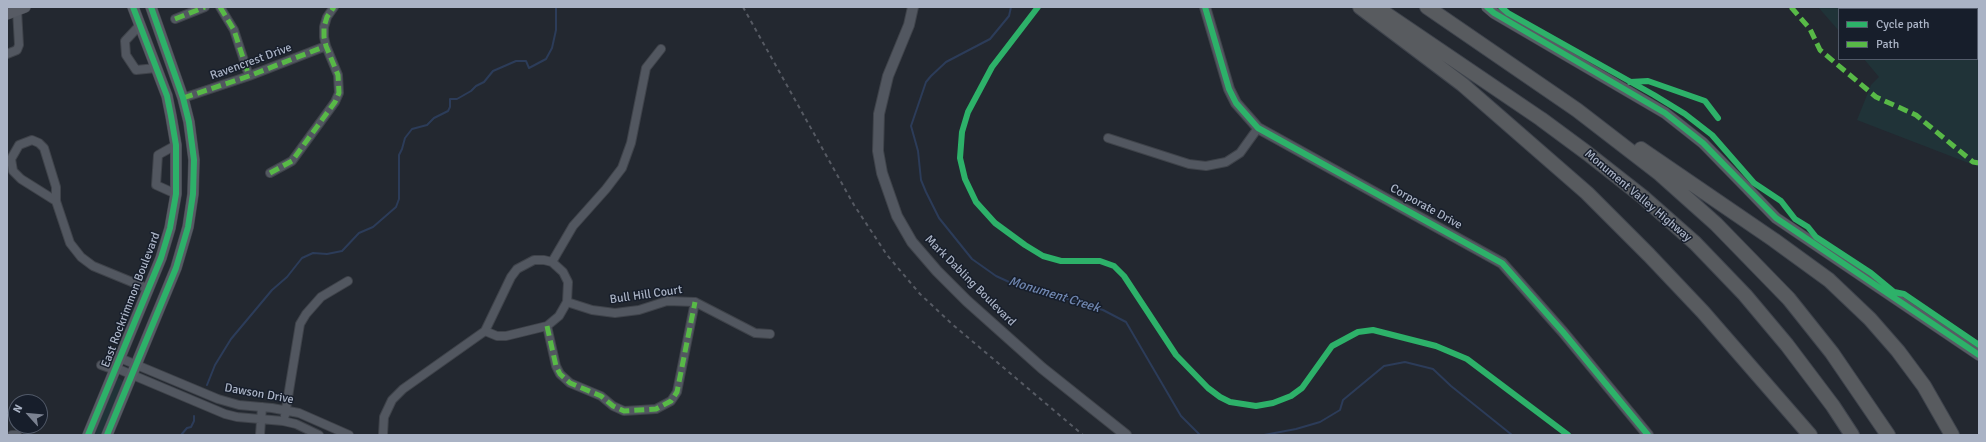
<!DOCTYPE html>
<style>
body{margin:0}
#map{position:relative;width:1986px;height:442px;overflow:hidden;background:#232830;font-family:Signika,sans-serif}
canvas{display:block}
.frame{position:absolute;inset:0;border:8px solid #aab3c5;pointer-events:none}
.legend{position:absolute;left:1838px;top:8px;width:140px;height:52px;box-sizing:border-box;background:#171e2b;border:1px solid #525a69;margin:0;padding:5px 7px;list-style:none;font-size:12px;color:#aab3c5}
.legend li{display:flex;align-items:center;gap:8px;height:20px}
.legend b{width:20px;border:1px solid #525a69}
.north{position:absolute;left:8px;top:394px;width:40px;height:40px;box-sizing:border-box;background:#171e2b;border:1px solid #525a69;border-radius:50%;rotate:297deg;font-size:11px;font-weight:700;line-height:16px;text-align:center;color:#aab3c5}
.north::after{content:'';display:block;margin:auto;width:14px;height:18px;background:#7b8291;clip-path:polygon(50% 0,100% 100%,50% 72%,0 100%)}
</style>
<div id="map">
<canvas width="1986" height="442"></canvas>
<div class="frame"></div>
<ul class="legend">
<li><b style="height:5px;background:#2db169"></b>Cycle path</li>
<li><b style="height:5px;background:#58b947"></b>Path</li>
</ul>
<div class="north">N</div>
</div>
<script>
const ctx = document.querySelector('canvas').getContext('2d');
ctx.lineJoin = 'round';
function fill(path, color) { ctx.fillStyle = color; ctx.fill(path, 'evenodd'); }
const shape = rows => new Path2D(rows.map(r => 'M' + r).join(''));
function trace(path, color, width, dash) { ctx.strokeStyle = color; ctx.lineWidth = width; ctx.lineCap = dash ? 'butt' : 'round'; ctx.setLineDash(dash || []); ctx.stroke(path); }
function write(font, color, halo, rows, align = 'center') {
  ctx.font = font + ' Signika,sans-serif'; ctx.lineWidth = 3; ctx.setLineDash([]); ctx.textBaseline = 'middle'; ctx.strokeStyle = halo; ctx.fillStyle = color; for (const [text, x, y, turn = 0] of rows) {
    ctx.save(); ctx.translate(x, y); ctx.rotate((+turn || 0) * Math.PI / 180); ctx.textAlign = isNaN(turn) ? turn : align; if (halo) ctx.strokeText(text, 0, 0); ctx.fillText(text, 0, 0); ctx.restore();
  }
}
fill(shape([
 [1818,7,1979,7,1979,167,1857,120,1871,85,1879,77,1864,59,1977,59,1977,9,1839,9,1839,31],
 [119,378,124,382,102,435,93,435,116,380]
]), '#203338');
trace(shape([
 [1011,7,1009,16,990,39,946,62,931,76,926,82,911,126,918,151,921,180,926,192,939,218,972,259,996,276,1020,287,1061,297,1103,310,1126,322,1181,416,1200,435],
 [207,385,215,365,231,339,272,290,287,277,302,258,313,253,327,254,342,251,359,233,373,227,396,207,399,199,399,155,402,149,405,138,412,129,427,125,434,118,448,111,450,107,450,99,457,99,471,91,476,86,484,82,493,71,516,61,526,61,529,68,546,59,552,48,556,30,556,7],
 [181,435,187,428,191,427,194,421,194,416],
 [1264,435,1296,429,1320,422,1340,410,1343,400,1384,366,1405,362,1433,369,1451,386,1512,435]
]), '#2c3c59', 2);
const minor = shape([
 [220,7,234,30,249,76],
 [175,19,205,7],
 [140,25,125,41,126,55,136,70,156,68],
 [7,54,17,50,19,45,17,10],
 [183,98,249,76,326,46],
 [1108,138,1189,164,1206,166,1226,162,1240,153,1258,128],
 [176,145,158,155,156,185,176,194],
 [270,173,292,161,335,102,339,93,338,75,326,46,324,37,324,27,327,17,334,7],
 [56,201,21,179,13,171,11,159,19,145,32,140,39,143,44,148,56,187,56,201,70,243,81,257,93,266,149,289],
 [552,262,573,226,606,189,622,168,631,143,646,68,661,49],
 [567,302,592,310,615,313,639,310,667,301,695,302,755,333,770,334],
 [547,326,556,366,560,374,570,383,601,396,613,406,624,411,656,409,671,401,677,392,695,302],
 [120,358,218,399,239,405,272,408,299,413,349,435],
 [101,365,115,370],
 [116,368,225,414,237,417,283,421,296,424,319,435],
 [285,415,300,324,306,314,321,297,348,281],
 [12,435,17,435],
 [260,435,262,407],
 [383,435,384,417,392,400,403,389,485,331,511,277,517,269,534,260,544,260,552,262,563,272,568,282,567,302,559,316,547,326,506,336,497,336,485,331]
]);
const tertiary = shape([
 [913,7,909,25,888,76,879,114,878,151,882,173,897,216,912,242,937,271,967,301,1042,368,1126,435],
 [1205,7,1229,89,1236,103,1258,128,1502,263,1563,332,1648,435]
]);
const secondary = shape([
 [1487,7,1494,13,1665,113,1703,143,1776,218,1979,355],
 [7,14,25,7],
 [88,435,161,258,170,228,176,194,176,145,171,116,167,96,133,7],
 [107,435,176,268,188,227,193,194,194,160,189,122,183,98,151,7]
]);
const motorway = shape([
 [1360,7,1462,84,1587,193,1649,255,1703,312,1810,435],
 [1376,7,1541,119,1587,153,1643,197,1695,243,1745,295,1787,345,1833,406,1852,435],
 [1427,7,1577,110,1660,174,1716,224,1789,299,1832,353,1888,435],
 [1641,149,1774,240,1829,280,1870,319,1898,351,1924,386,1952,435]
]);
trace(minor, '#3f434a', 10);
trace(tertiary, '#3f434a', 12);
trace(secondary, '#3f434a', 12);
trace(motorway, '#3f444d', 16);
trace(minor, '#525760', 8);
trace(tertiary, '#525760', 10);
trace(secondary, '#575b64', 11);
trace(motorway, '#585b5f', 14);
trace(shape([
 [743,7,854,205,887,255,920,294,952,324,1083,435]
]), '#565a63', 2, [4, 4]);
trace(shape([
 [220,7,234,30,249,76],
 [1791,7,1810,29,1820,50,1876,97,1916,115,1973,162,1979,163],
 [175,19,205,7],
 [183,98,249,76,326,46],
 [270,173,292,161,335,102,339,93,338,75,326,46,324,37,324,27,327,17,334,7],
 [547,326,556,366,560,374,570,383,601,396,613,406,624,411,656,409,671,401,677,392,695,302]
]), '#58b947', 5, [10, 5]);
trace(shape([
 [1038,7,992,67,968,112,962,132,960,158,965,179,976,202,995,223,1025,245,1043,256,1061,261,1100,261,1114,266,1124,276,1176,355,1208,388,1220,397,1230,402,1256,406,1273,403,1291,396,1302,388,1332,346,1358,332,1373,330,1436,346,1467,359,1568,435],
 [1205,7,1229,89,1236,103,1258,128,1502,263,1563,332,1648,435],
 [1487,7,1494,13,1665,113,1703,143,1776,218,1979,355],
 [1501,7,1508,13,1654,95,1685,114,1712,135,1754,183,1781,201,1795,219,1808,227,1816,237,1871,273,1894,292,1904,294,1979,345],
 [1630,82,1648,81,1705,101,1718,118],
 [88,435,161,258,170,228,176,194,176,145,171,116,167,96,133,7],
 [107,435,176,268,188,227,193,194,194,160,189,122,183,98,151,7]
]), '#2db169', 6);
write('12px', '#aab3c5', '#171e2b', [
 ["Ravencrest Drive",251,62,-20],
 ["Monument Valley Highway",1638,196,40],
 ["Corporate Drive",1426,207,29],
 ["Mark Dabling Boulevard",970,281,45],
 ["Bull Hill Court",646,295,-8],
 ["East Rockrimmon Boulevard",131,300,-69],
 ["Dawson Drive",259,394,10]
]);
write('italic 13px', '#7087b0', '#171e2b', [
 ["Monument Creek",1054,295,17]
]);
</script>
